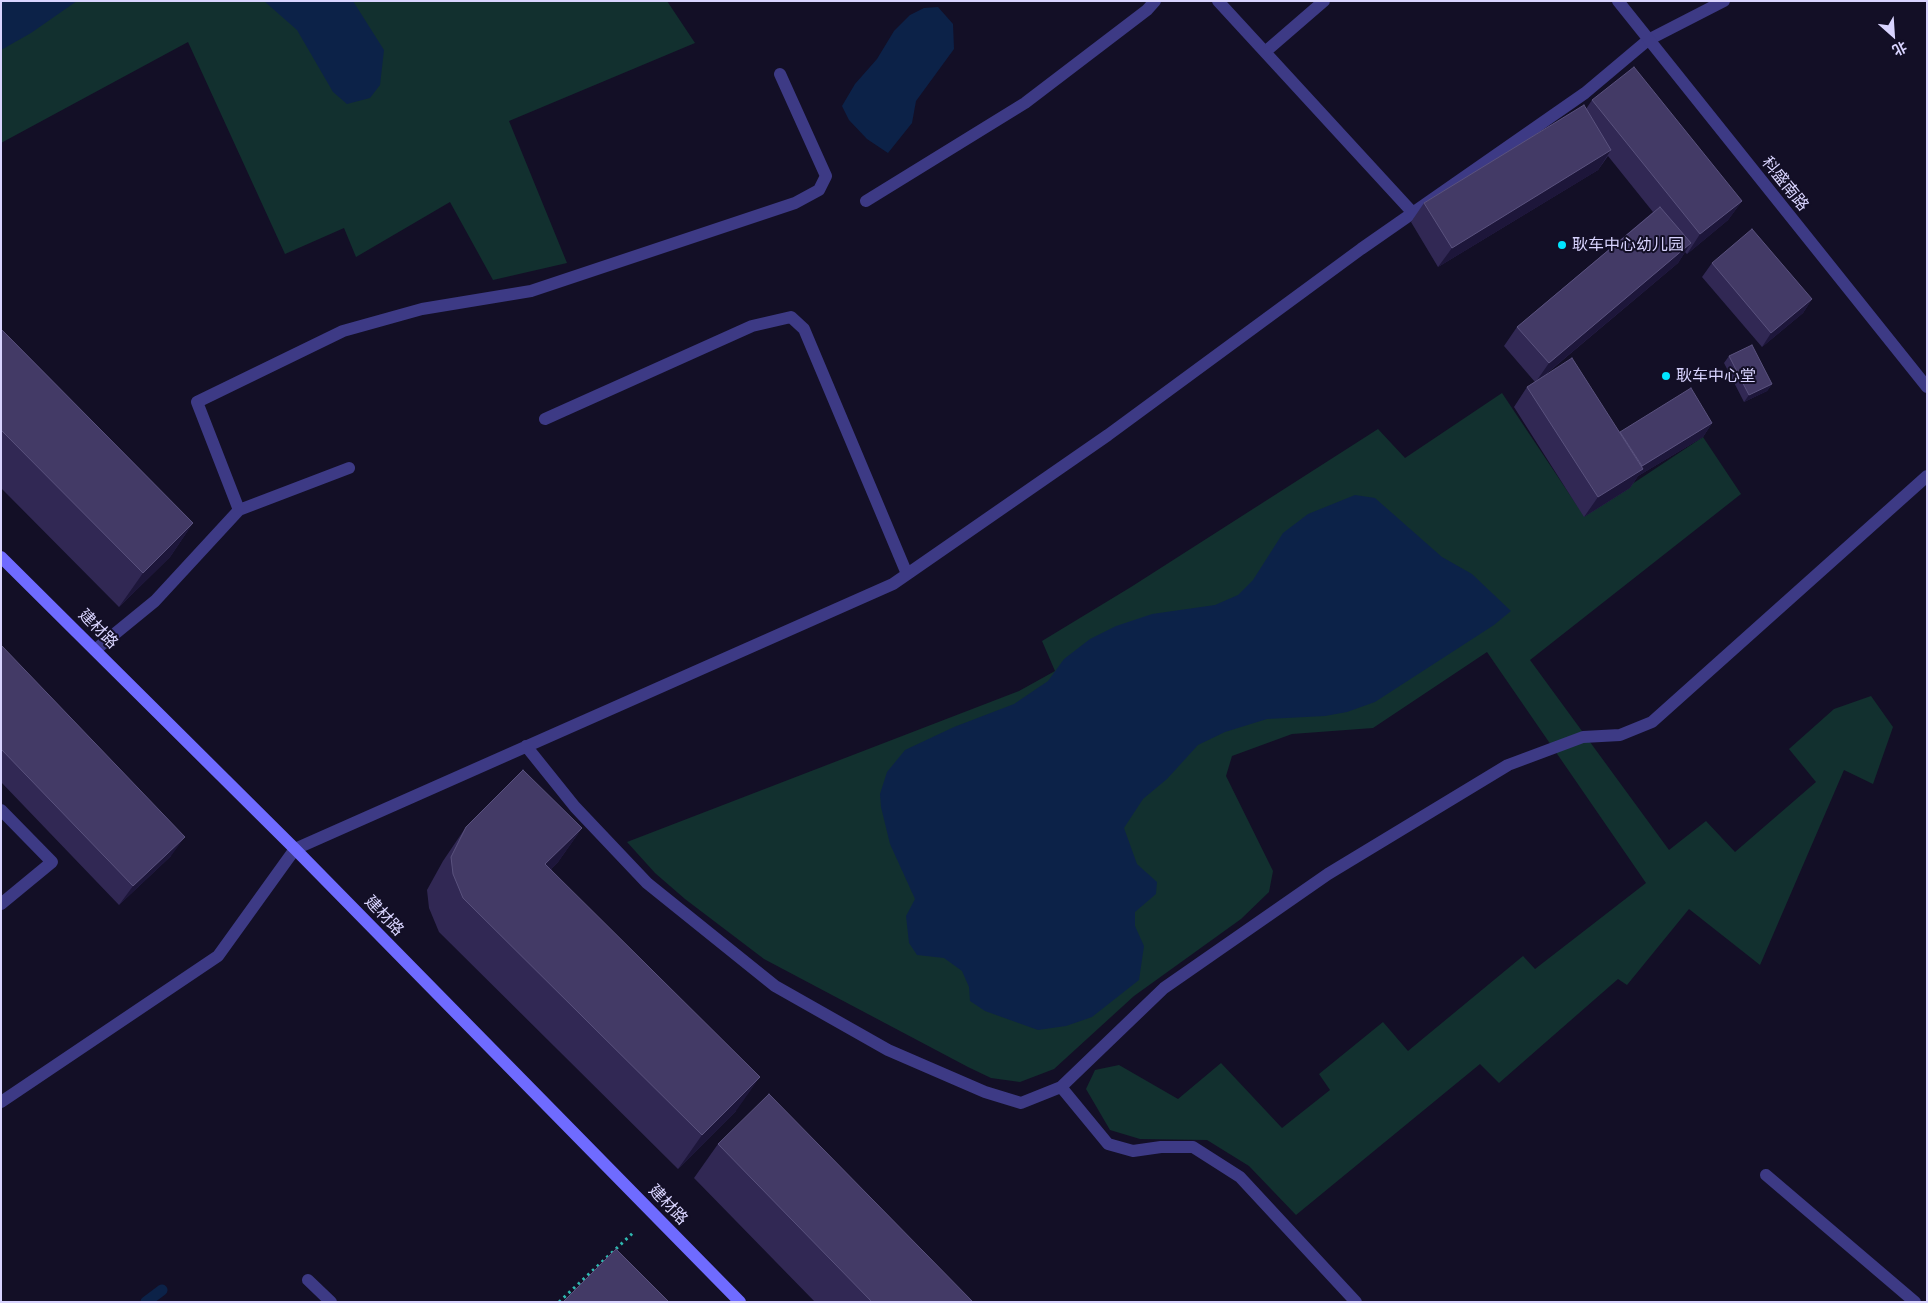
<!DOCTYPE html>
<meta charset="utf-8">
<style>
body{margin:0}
#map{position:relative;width:1928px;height:1303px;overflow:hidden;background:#130f26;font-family:Quicksand,"Noto Sans SC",sans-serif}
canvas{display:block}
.frame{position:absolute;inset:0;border:2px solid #d9d4ff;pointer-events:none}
.north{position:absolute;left:1868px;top:10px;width:50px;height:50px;-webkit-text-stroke:4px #130f26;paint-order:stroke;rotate:154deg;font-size:14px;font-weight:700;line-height:20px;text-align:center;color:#d9d4ff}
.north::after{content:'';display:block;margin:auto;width:18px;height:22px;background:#d9d4ff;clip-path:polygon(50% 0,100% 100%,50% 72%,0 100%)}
</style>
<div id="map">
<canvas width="1928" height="1303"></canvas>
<div class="frame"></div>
<div class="north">北</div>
</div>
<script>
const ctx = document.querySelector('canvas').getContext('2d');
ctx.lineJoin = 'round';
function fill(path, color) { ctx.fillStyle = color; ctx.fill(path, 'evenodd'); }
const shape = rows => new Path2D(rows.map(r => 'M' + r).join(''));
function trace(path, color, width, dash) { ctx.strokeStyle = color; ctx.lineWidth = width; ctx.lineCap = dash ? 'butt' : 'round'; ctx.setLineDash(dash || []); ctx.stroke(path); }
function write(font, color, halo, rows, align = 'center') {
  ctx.font = font + ' Quicksand,"Noto Sans SC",sans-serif'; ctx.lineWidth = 4; ctx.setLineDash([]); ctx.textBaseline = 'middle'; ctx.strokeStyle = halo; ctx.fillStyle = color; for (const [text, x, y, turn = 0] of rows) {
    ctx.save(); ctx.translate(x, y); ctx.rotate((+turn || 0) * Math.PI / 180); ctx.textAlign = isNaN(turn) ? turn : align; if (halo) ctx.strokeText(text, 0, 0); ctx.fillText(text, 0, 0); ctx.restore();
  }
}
fill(shape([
 [1,1,667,1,695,43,509,121,567,263,493,280,450,202,356,257,344,228,285,254,188,42,1,143],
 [1502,393,1584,516,1703,437,1741,494,1530,660,1669,850,1706,821,1735,852,1816,782,1789,749,1834,709,1871,696,1893,727,1873,784,1844,770,1760,965,1689,909,1627,985,1618,979,1499,1083,1480,1064,1296,1215,1249,1166,1207,1140,1140,1139,1110,1130,1086,1089,1095,1070,1119,1065,1178,1099,1221,1063,1282,1128,1330,1090,1319,1074,1383,1022,1408,1051,1523,956,1535,969,1646,883,1487,652,1373,728,1292,734,1232,756,1226,776,1273,871,1269,892,1241,919,1134,996,1054,1069,1020,1082,991,1078,968,1067,764,959,685,899,655,873,627,842,1019,691,1055,671,1042,641,1131,587,1378,429,1405,458]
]), '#12302f');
fill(shape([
 [1,1,77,1,31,33,1,50],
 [264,1,353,1,384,50,380,85,370,98,347,104,333,92,297,30],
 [938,7,953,24,954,49,916,101,912,123,888,153,867,139,849,120,842,106,855,84,877,59,894,31,910,15,924,8],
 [1355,495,1375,498,1442,557,1472,574,1511,611,1494,625,1375,702,1347,712,1325,716,1267,719,1225,732,1198,745,1167,779,1143,799,1124,828,1137,864,1157,882,1156,894,1135,912,1135,926,1144,946,1139,980,1092,1017,1066,1026,1038,1030,985,1011,970,1001,969,987,962,971,944,958,917,955,909,943,906,916,915,899,890,844,881,807,880,794,887,772,905,750,954,727,1014,704,1048,681,1064,659,1090,639,1116,626,1152,614,1215,605,1238,595,1253,580,1283,533,1308,514]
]), '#0c2248');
trace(shape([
 [146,1302,162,1290]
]), '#0c2248', 11);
trace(shape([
 [559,1302,635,1231]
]), '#2fb8b0', 3, [2.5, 4]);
trace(shape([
 [1218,1,1413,213],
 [1265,52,1324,1],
 [866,201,1025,103,1147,10,1155,1],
 [545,419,752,326,791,317,804,329,907,574],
 [239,510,349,468],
 [95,650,155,601,239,510,197,402,343,331,422,309,531,291,795,203,819,190,826,176,780,74],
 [526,746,575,807,647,883,775,986,888,1050,985,1092,1021,1103,1061,1087,1164,988,1328,874,1508,765,1583,737,1620,735,1652,722,1927,476],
 [1,810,52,862,1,904],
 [295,849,893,584,1108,435,1361,249,1585,93,1648,40,1724,1],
 [1061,1087,1108,1144,1133,1151,1161,1147,1193,1147,1240,1177,1356,1302],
 [1766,1175,1915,1302],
 [308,1280,331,1302]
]), '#3d3a85', 12);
trace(shape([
 [1618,1,1927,387],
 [1,1102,218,956,295,849]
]), '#3d3a85', 12);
trace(shape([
 [1,557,295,849,740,1302]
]), '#6f6bff', 12);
fill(shape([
 [1592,100,1742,201,1728,220,1687,254,1685,252,1678,263,1539,380,1620,432,1712,423,1703,437,1638,476,1630,488,1584,517,1514,407,1527,387,1535,382,1504,346,1517,327,1653,212,1608,156,1598,170,1438,267,1411,222,1424,203,1586,109],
 [1712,263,1812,299,1803,313,1762,347,1702,277],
 [1,329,193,523,170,557,119,607,1,488],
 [1729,356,1772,384,1767,391,1744,402,1724,363],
 [1,645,171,856,119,905,1,782],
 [466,827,582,828,558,862,551,869,736,1111,678,1169,439,932,429,908,427,890,443,861],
 [718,1144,973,1302,815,1302,694,1178]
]), '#312854');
fill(shape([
 [1611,150,1598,170,1438,267,1452,248],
 [1742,201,1728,220,1687,254,1700,234],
 [1691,243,1678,263,1535,383,1549,363],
 [1812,299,1803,313,1762,347,1771,333],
 [1772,384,1767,391,1744,402,1749,395],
 [1712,423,1703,437,1638,476,1630,488,1584,517,1598,497,1640,468],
 [193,523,170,557,119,607,143,573],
 [582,828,558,862,522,898,545,864],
 [185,837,171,856,119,905,133,886],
 [760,1077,736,1111,678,1169,702,1135]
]), '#1d163a');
const building = shape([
 [1634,67,1742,201,1700,234,1592,100,1634,67],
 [1584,105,1611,150,1452,248,1424,203,1584,105],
 [1660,207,1691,243,1549,363,1517,327,1660,207],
 [1752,229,1812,299,1771,333,1712,263,1752,229],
 [1,329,193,523,143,573,1,430,1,329],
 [1752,345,1772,384,1749,395,1729,356,1752,345],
 [1572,358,1643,469,1598,497,1527,387,1572,358],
 [1691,388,1712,423,1642,466,1620,432,1691,388],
 [1,645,185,837,133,886,1,749,1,645],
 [523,770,582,828,545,864,760,1077,702,1135,463,898,453,874,451,857,466,827,523,770],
 [769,1094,973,1302,872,1302,718,1144,769,1094],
 [616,1249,669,1302,563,1302,616,1249]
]);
fill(building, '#433a66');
trace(building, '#5a527e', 1);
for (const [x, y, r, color] of [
 [1562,245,5,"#00e5ff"],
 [1666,376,5,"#00e5ff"]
]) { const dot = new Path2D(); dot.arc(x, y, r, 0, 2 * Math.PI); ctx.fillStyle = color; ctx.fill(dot); trace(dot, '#130f26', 2); }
write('16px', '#d9d4ff', '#130f26', [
 ["科盛南路",1785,184,51],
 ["建材路",98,629,45],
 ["建材路",384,916,46],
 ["建材路",668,1205,46]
]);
write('16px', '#d9d4ff', '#130f26', [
 ["耿车中心幼儿园",1572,245],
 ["耿车中心堂",1676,376]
], 'left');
</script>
